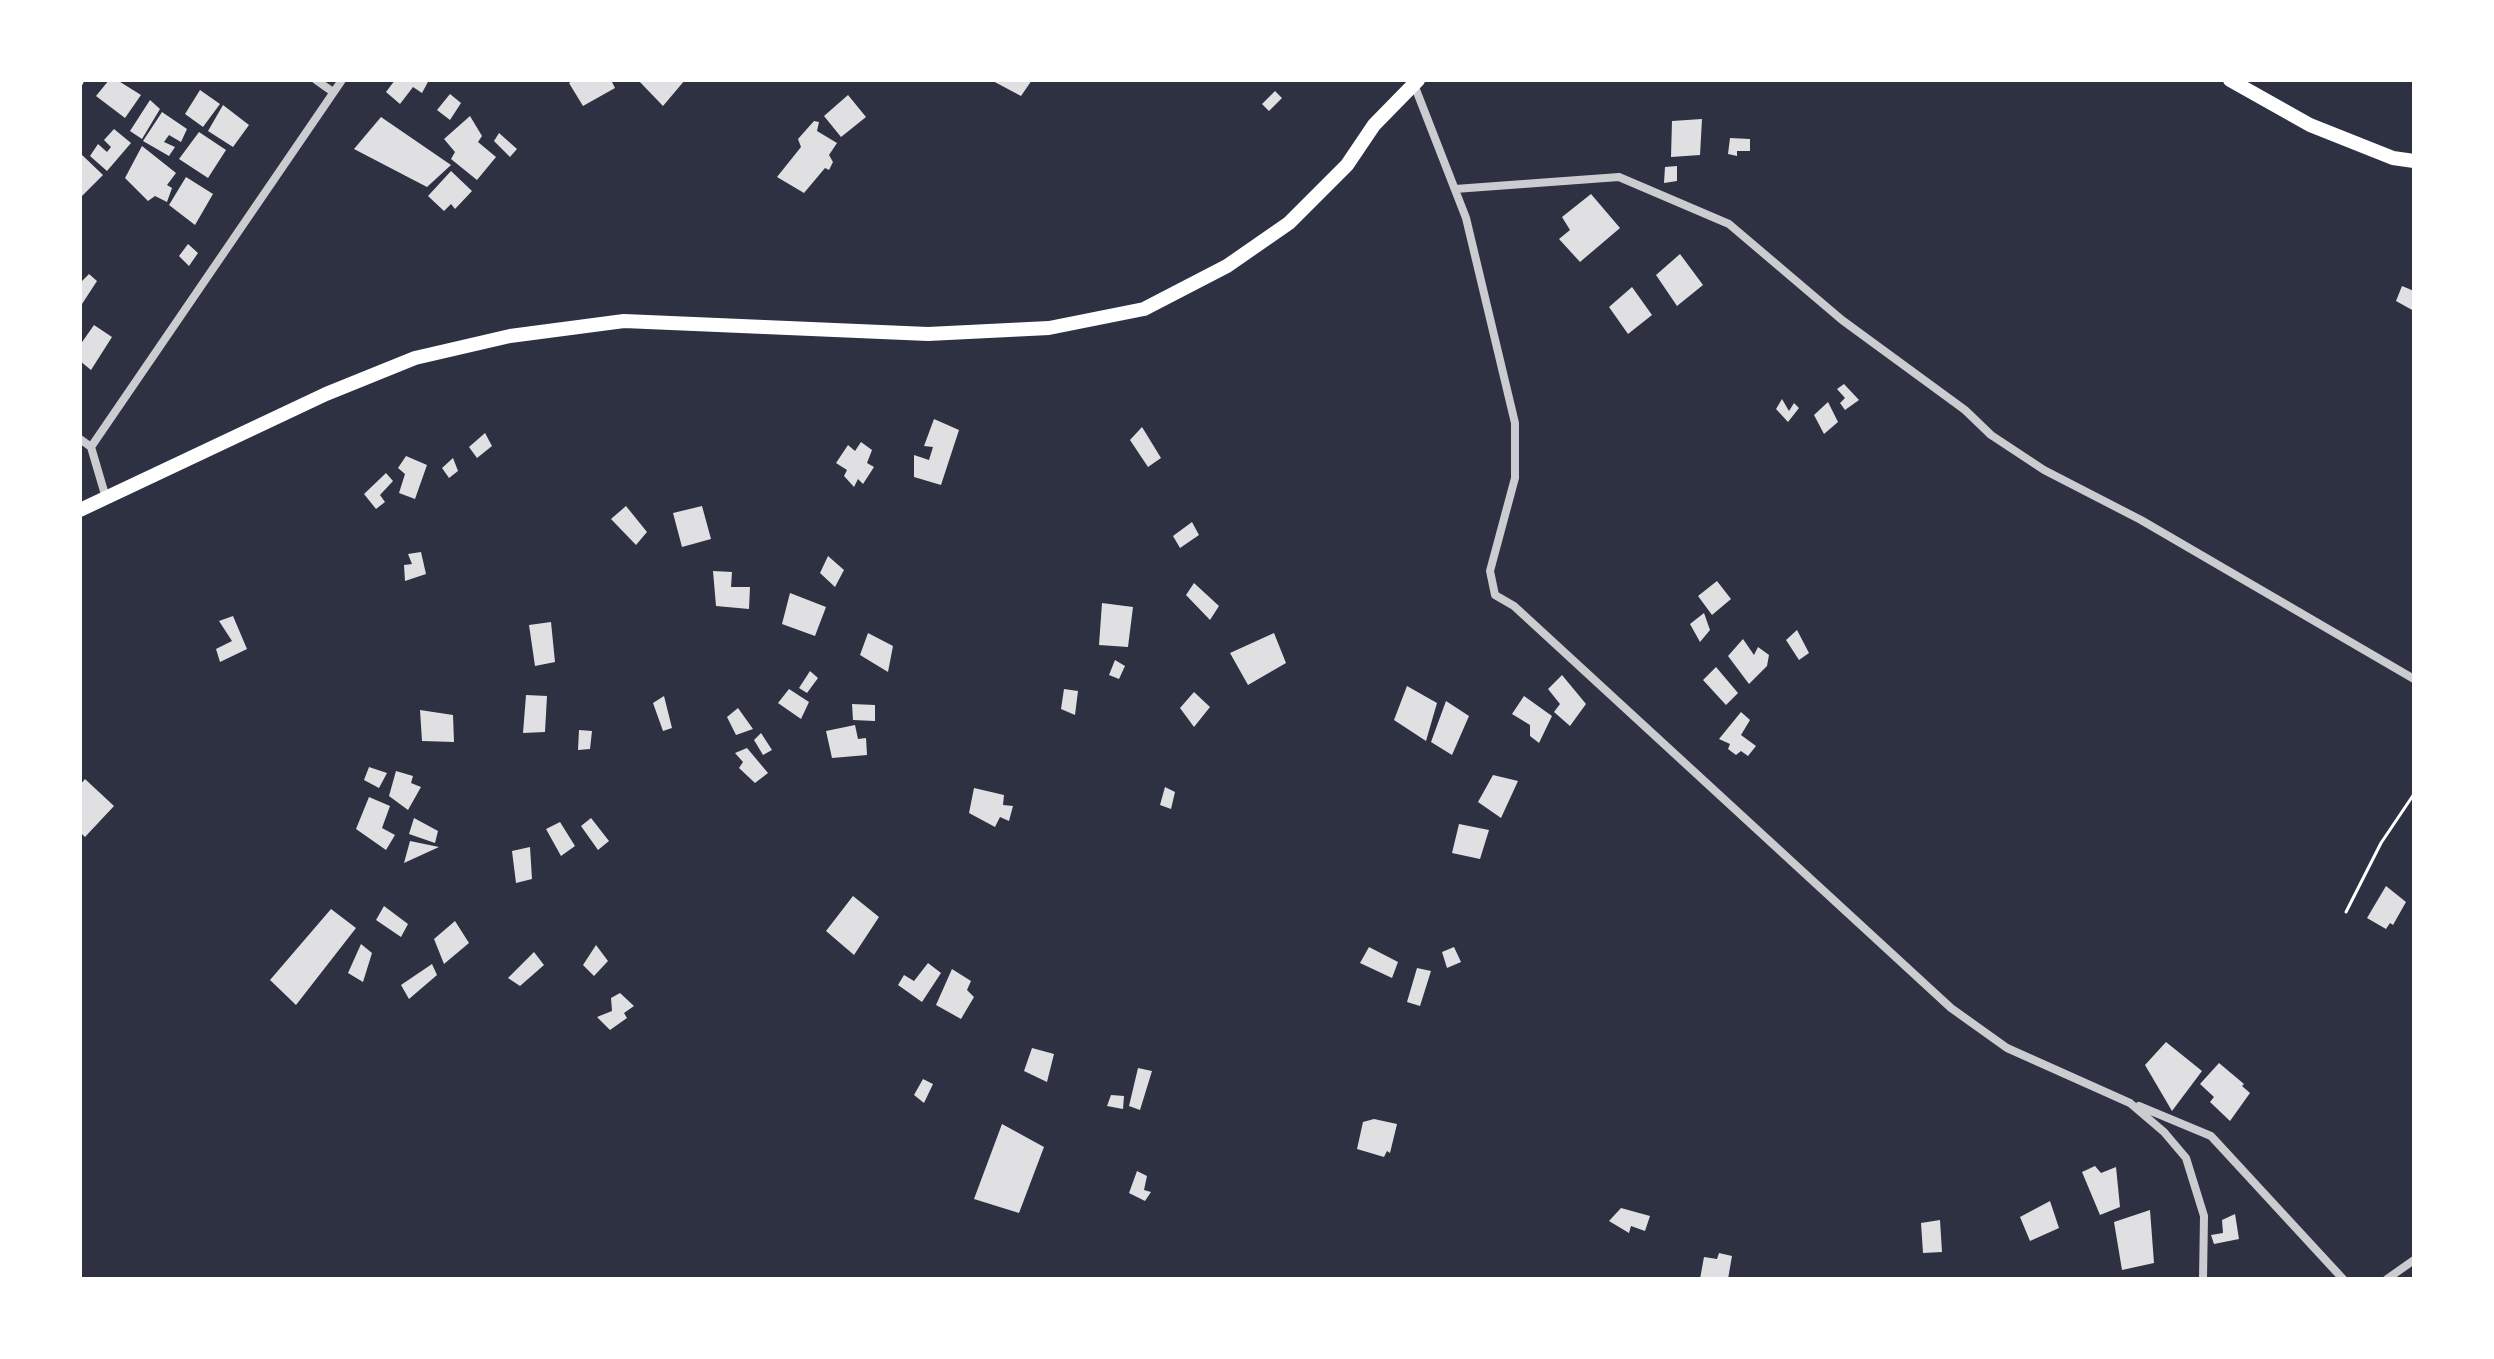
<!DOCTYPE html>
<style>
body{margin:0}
#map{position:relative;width:2494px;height:1359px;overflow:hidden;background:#2d3142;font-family:"Golos Text",sans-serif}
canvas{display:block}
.frame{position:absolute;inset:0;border:82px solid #fff;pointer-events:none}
</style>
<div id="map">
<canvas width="2494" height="1359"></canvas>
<div class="frame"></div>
</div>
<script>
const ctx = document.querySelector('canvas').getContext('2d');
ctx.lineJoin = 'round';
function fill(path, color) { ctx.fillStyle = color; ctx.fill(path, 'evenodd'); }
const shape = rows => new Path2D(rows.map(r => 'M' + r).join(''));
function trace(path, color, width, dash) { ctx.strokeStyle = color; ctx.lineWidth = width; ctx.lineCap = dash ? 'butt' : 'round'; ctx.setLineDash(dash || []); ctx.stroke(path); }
fill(shape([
 [109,80,117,80,141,95,125,118,96,96],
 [395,80,429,80,422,93,413,87,400,104,386,92],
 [573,80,611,80,615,88,583,106,569,83],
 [638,80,685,80,663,106],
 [991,80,1032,80,1021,96],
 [200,90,220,104,203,127,185,114],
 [1275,91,1282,98,1269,111,1262,104],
 [450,94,461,103,450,120,437,110],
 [848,95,866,117,841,137,824,116],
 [150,100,160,109,142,139,130,131],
 [223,105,249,125,233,147,208,131],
 [162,112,187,129,181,142,169,135,164,142,175,147,169,156,143,141],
 [470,116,482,136,478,142,496,157,477,180,451,159,455,152,444,139],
 [381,117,451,165,427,187,354,149],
 [1702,119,1700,155,1671,157,1672,121],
 [814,121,819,122,817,131,837,143,829,155,833,162,829,170,825,168,804,193,777,177,801,147,798,139],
 [114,129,131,143,107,171,90,156,98,144,107,152,111,147,104,140],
 [199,132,226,150,208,178,179,159],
 [499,133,517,149,510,157,494,141],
 [1730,138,1750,139,1750,151,1737,151,1737,156,1728,154],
 [142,146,176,173,167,185,172,188,167,202,155,196,148,201,125,178],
 [80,153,103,175,80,198],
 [1677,166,1677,181,1664,183,1665,167],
 [451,171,472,191,455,209,451,204,444,211,428,196],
 [186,177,213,194,195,225,169,205],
 [1591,194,1620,228,1580,262,1559,239,1570,230,1562,217],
 [188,244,198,253,189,266,179,256],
 [1680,254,1703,285,1677,306,1656,275],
 [89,274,97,281,82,304,80,283],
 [2402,286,2414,291,2414,311,2396,301],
 [1632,287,1652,315,1628,334,1609,307],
 [94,325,112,337,91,370,80,361,80,345],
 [1844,384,1859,400,1845,410,1840,403,1845,398,1837,389],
 [1782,399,1789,411,1794,403,1799,408,1788,422,1776,409],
 [1828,402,1838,422,1824,434,1814,415],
 [934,419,959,430,941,485,914,477,914,455,929,460,933,447,924,446],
 [1142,427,1161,458,1148,467,1130,440],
 [485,433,492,446,477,458,469,447],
 [861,442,872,450,867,463,874,467,863,484,858,479,854,487,844,476,847,470,836,463,848,445,855,451],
 [406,456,427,465,415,499,399,493,405,474,398,468],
 [453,458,458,471,449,478,442,468],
 [386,473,393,481,380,495,385,502,376,509,364,494],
 [626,506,647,532,636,545,611,519],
 [702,506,711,539,682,547,673,513],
 [1192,522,1199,535,1180,548,1173,536],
 [421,552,426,574,405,581,404,565,412,564,408,554],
 [828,556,844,570,835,587,820,573],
 [713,571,732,572,731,587,750,587,749,609,716,606],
 [1717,581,1731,599,1712,615,1698,596],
 [1194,583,1219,606,1210,620,1186,595],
 [790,593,826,607,815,636,782,624],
 [1102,603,1133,607,1128,647,1099,645],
 [1704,613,1710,630,1700,642,1690,624],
 [233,616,247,649,220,662,216,649,232,641,219,621],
 [551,622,555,662,535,666,529,625],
 [1797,630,1809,653,1799,660,1786,640],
 [868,633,893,646,888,672,860,655],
 [1274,633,1286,663,1248,685,1230,653],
 [1743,639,1754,655,1758,647,1769,655,1767,666,1749,684,1728,656],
 [1115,660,1125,666,1119,679,1109,675],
 [1716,667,1738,693,1726,705,1703,680],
 [810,671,818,678,807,693,799,688],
 [1562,675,1586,704,1570,726,1554,712,1560,704,1548,689],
 [1407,686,1437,703,1426,741,1394,720],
 [789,689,809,702,801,719,778,703],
 [1064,689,1078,691,1075,715,1061,709],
 [1194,692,1210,707,1194,727,1180,708],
 [526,695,547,696,545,732,523,733],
 [664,696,672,728,663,731,653,703],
 [1524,696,1552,716,1539,743,1530,736,1530,725,1512,714],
 [1446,701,1469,716,1452,755,1431,742],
 [852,704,875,705,875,721,853,720],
 [738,708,753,729,736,735,727,717],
 [420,710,453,715,454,742,422,741],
 [1741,712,1750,720,1741,735,1756,746,1748,756,1741,751,1736,755,1728,749,1730,744,1719,739],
 [855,725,858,739,866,738,867,755,832,758,826,731],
 [579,730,592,731,590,749,578,750],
 [761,733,772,750,763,755,754,740],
 [747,748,768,773,755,783,739,768,743,762,735,753],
 [369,767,387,773,379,788,364,780],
 [396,771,413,776,411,783,421,787,408,810,389,796],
 [1493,775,1518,781,1501,818,1478,802],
 [85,779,114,806,85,837,80,832,80,785],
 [1165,787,1175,792,1171,809,1160,805],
 [974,788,1004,795,1003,805,1013,806,1009,821,1000,817,995,827,969,813],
 [369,797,390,806,382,828,395,835,386,850,356,829],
 [414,818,438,831,435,843,409,834],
 [591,818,609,841,598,850,581,826],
 [560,822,575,846,561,856,546,829],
 [1459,824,1489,830,1480,859,1452,853],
 [410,841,439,847,404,863],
 [530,847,532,879,516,883,512,851],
 [2386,886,2406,902,2393,925,2390,923,2386,929,2367,918],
 [853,896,879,917,854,955,826,931],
 [384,906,408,924,401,937,376,920],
 [331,909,356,928,296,1005,270,980],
 [455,921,469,943,444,964,434,939],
 [361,944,372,953,363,982,348,973],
 [596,945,608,961,594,976,583,965],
 [1369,947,1398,962,1392,978,1360,963],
 [1454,947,1461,962,1447,968,1442,952],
 [534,952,544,965,520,986,508,978],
 [928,963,941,973,922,1002,898,985,904,975,914,981],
 [432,964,437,975,409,999,401,985],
 [1417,968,1431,971,1420,1006,1407,1002],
 [952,969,971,981,967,990,974,997,961,1019,936,1005],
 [620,993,634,1006,624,1013,627,1018,610,1030,597,1017,612,1011,611,998],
 [2166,1042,2202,1071,2172,1111,2145,1065],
 [1032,1048,1054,1054,1047,1082,1024,1071],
 [2219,1063,2244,1084,2242,1086,2250,1093,2230,1121,2210,1102,2214,1097,2200,1084],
 [1138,1068,1152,1071,1140,1110,1129,1106],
 [923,1079,933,1084,924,1103,914,1095],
 [1111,1095,1124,1096,1123,1109,1107,1106],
 [1374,1119,1397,1124,1390,1153,1387,1151,1384,1157,1357,1149,1363,1122],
 [1002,1124,1044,1147,1019,1213,974,1199],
 [2095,1166,2101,1173,2116,1167,2120,1207,2100,1215,2082,1172],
 [1137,1171,1147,1176,1144,1190,1151,1192,1145,1201,1129,1193],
 [2050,1201,2059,1228,2030,1241,2020,1217],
 [1621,1208,1650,1216,1645,1231,1631,1226,1629,1233,1609,1221],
 [2150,1210,2154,1263,2122,1270,2114,1222],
 [2235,1214,2239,1239,2214,1244,2211,1235,2223,1233,2222,1220],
 [1940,1220,1942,1252,1923,1253,1921,1223],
 [1719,1253,1732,1256,1728,1279,1700,1279,1704,1257,1717,1259]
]), '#e0e0e3');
trace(shape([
 [80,86,83,80],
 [2346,912,2381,843,2414,794]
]), '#fff', 3);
trace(shape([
 [316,80,333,92],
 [1415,87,1466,218,1515,423,1515,478,1490,571,1495,595,1514,606,1951,1008,2007,1048,2130,1103,2164,1132,2186,1158,2204,1216,2203,1279],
 [1455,189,1619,177,1729,224,1842,320,1965,410,1991,435,2044,470,2141,520,2414,679],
 [80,439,91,447,106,498],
 [91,447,342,80],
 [2139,1106,2211,1136,2343,1279],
 [2387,1279,2414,1260]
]), '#caccd0', 8);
trace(shape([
 [2230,80,2310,125,2393,158,2414,161],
 [80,510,326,394,415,358,510,336,624,321,928,334,1049,328,1144,309,1227,266,1289,223,1347,165,1374,125,1418,80]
]), '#fff', 14);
</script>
